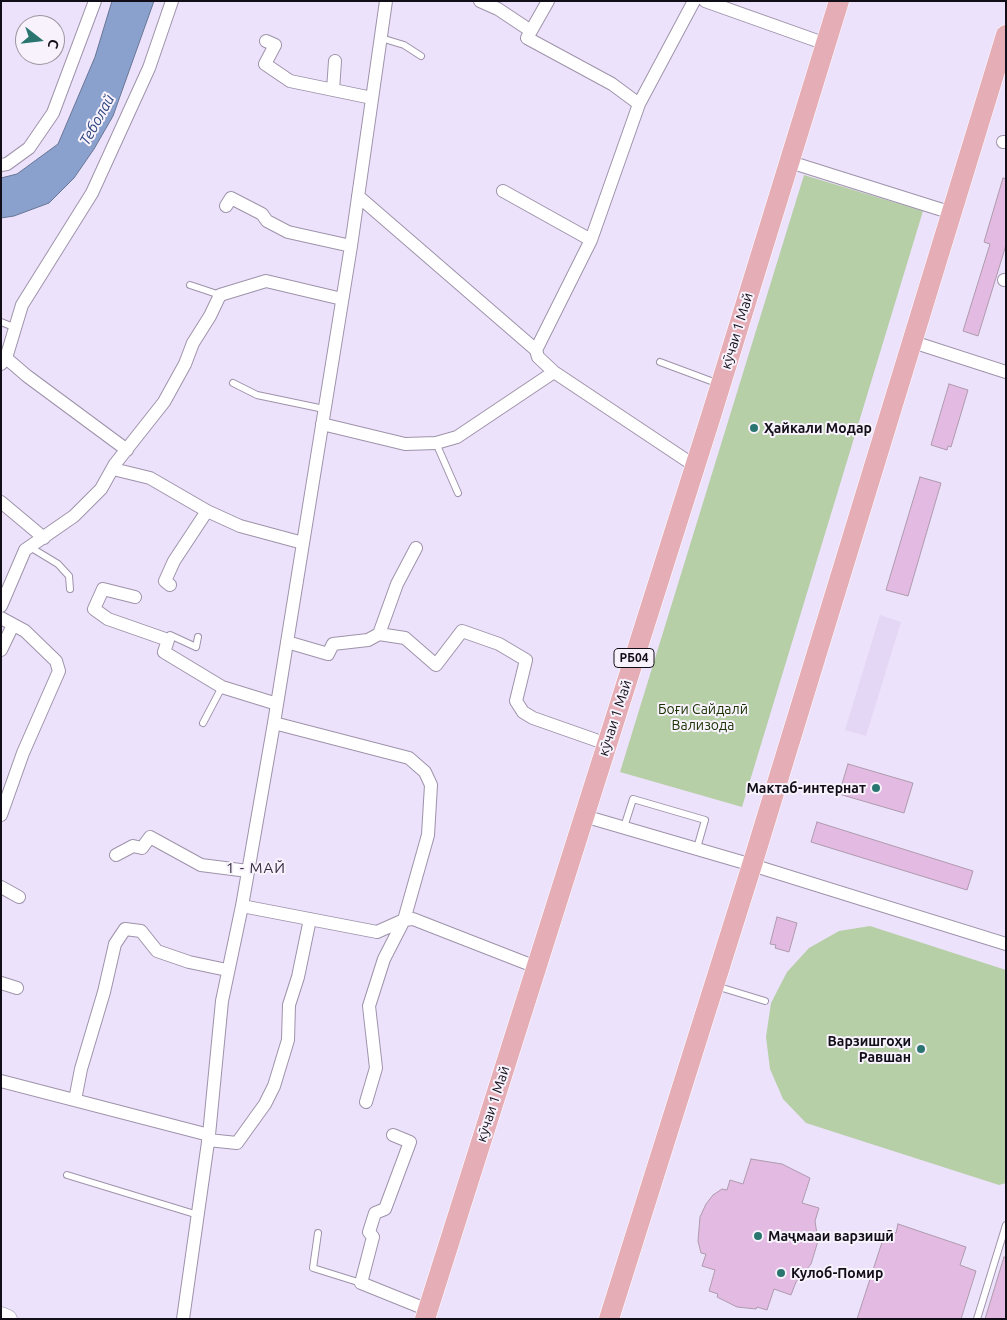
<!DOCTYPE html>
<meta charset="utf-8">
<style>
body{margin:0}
#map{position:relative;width:1007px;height:1320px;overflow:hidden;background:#ede2fb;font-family:Ubuntu,sans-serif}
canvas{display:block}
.frame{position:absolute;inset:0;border:2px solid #120e17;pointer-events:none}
.north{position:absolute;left:15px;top:15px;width:50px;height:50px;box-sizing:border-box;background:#f7f2fc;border:1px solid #9b97a0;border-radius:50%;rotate:106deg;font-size:14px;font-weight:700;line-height:20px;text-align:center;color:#120e17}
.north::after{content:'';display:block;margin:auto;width:18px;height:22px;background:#2b7571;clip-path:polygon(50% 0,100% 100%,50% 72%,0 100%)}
</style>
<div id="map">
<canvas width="1007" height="1320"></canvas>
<div class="frame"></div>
<div class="north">С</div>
</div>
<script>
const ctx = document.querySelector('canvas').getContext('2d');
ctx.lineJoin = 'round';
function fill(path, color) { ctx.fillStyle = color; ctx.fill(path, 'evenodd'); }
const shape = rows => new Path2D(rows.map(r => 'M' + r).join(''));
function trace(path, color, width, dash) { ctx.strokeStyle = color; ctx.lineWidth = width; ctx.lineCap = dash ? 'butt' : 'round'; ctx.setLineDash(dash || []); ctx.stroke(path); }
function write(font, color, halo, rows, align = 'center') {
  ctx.font = font + ' Ubuntu,sans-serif'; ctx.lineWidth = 4; ctx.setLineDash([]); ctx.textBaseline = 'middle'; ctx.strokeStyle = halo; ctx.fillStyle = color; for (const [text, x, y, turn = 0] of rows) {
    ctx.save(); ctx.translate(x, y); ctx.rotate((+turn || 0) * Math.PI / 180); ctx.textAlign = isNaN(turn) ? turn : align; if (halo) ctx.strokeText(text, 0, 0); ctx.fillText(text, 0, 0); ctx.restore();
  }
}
fill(shape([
 [880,615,901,622,866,736,845,730]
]), '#e4d6f5');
fill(shape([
 [804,175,923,211,742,807,620,772],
 [870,926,1006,970,1006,1183,999,1185,806,1123,783,1099,770,1069,766,1037,771,1003,787,972,809,948,839,931]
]), '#b6cfa7');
const water = shape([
 [112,1,154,1,113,116,94,149,74,178,49,203,14,216,1,218,1,178,17,174,58,144,95,57,112,1]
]);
fill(water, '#8ba1cd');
trace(water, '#677596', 1);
const building = shape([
 [1003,178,1006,179,1006,245,978,336,963,331,990,244,984,242,1003,178],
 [949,384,968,390,951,447,948,446,947,450,931,445,949,384],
 [920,477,941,483,908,596,886,590,920,477],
 [848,764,913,783,904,813,839,794,848,764],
 [817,822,973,871,967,890,811,842,817,822],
 [777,917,797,923,789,952,775,948,776,945,770,944,777,917],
 [751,1159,782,1164,810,1178,802,1203,819,1208,815,1221,818,1241,811,1264,796,1282,791,1295,774,1289,767,1310,757,1307,756,1309,737,1307,717,1297,718,1294,709,1291,715,1270,702,1266,706,1254,701,1253,698,1241,700,1217,706,1204,713,1195,722,1189,727,1190,730,1180,743,1184,751,1159],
 [898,1224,966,1247,960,1265,976,1271,961,1319,857,1319,886,1230,896,1233,898,1224],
 [1004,1257,1006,1258,1006,1319,985,1319,1004,1257]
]);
fill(building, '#e3bae2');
trace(building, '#ae9aad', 1);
const service = shape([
 [381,38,404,45,421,56],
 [190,285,220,295],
 [1,322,16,328],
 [660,362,719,384],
 [233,383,257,395,324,409],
 [436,443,458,493],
 [30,547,58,564,69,576,70,589],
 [169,638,170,635,196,647,198,637],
 [203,723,222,687],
 [624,827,633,799,705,820,697,848],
 [716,986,765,1001],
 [67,1175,198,1215],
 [318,1233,313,1268,361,1283],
 [977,1319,1006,1225]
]);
const minor = shape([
 [480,1,498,9,531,31],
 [548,1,527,38,612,84,639,104],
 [705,1,826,44],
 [266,41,275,45,265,64,290,81,372,98],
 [333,90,335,61],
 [1003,142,1006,142],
 [790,162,952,213],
 [1,165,7,164,29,148,53,113,95,1],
 [503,191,591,240],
 [358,196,536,350,538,357,554,372,695,466],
 [226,206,231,198,262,214,267,221,288,232,351,246],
 [1004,280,1006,280],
 [913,342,1006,372],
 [536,350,591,240,639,104,694,1],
 [6,358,27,376,127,450],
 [1,364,6,358,22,305,92,193,149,68,172,1],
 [322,424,405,444,436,443,457,437,554,372],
 [113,469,150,478,207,511,240,526,303,543],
 [1,502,44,538],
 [170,585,165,581,174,561,207,511],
 [135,597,103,589,94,609,108,619,168,640,164,652,222,687,277,704],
 [1,606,25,550,74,516,101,489,115,464,164,402,185,364,193,343,210,316,220,295,266,281,342,299],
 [1,618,25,631,56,661,59,671,23,753,1,815],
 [379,634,397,584,416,548],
 [287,642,328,654,333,644,368,640,379,634,405,638,436,665,462,631,499,644,526,660,516,701,523,712,533,718,607,744],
 [1,650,13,625],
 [274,723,409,758,425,772,431,785,428,835,404,920,384,959,369,1006,376,1068,366,1102],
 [584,816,752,865,1006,944],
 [116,855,133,846,142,848,150,837,201,865,248,871],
 [1,887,19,897],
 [242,906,377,932,404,920,413,919,536,967],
 [1,983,17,988],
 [1,1081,209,1135],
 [75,1100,81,1069,104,992,115,944,125,929,141,931,157,951,189,962,227,970],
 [393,1135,410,1142,385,1209,375,1213,369,1232,373,1237,361,1283,428,1310],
 [208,1140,237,1143,265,1104,274,1086,288,1040,289,1005,298,977,310,919],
 [183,1319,209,1135,222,1001,242,906,274,723,351,246,386,1]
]);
const secondary = shape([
 [1,1316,8,1319]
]);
const primary = shape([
 [425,1319,711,416,839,1],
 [609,1319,752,865,1006,35]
]);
trace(service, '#9e93aa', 8);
trace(minor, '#9e93aa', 14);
trace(secondary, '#9e93aa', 19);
trace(primary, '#fff', 21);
trace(service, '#fff', 6);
trace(minor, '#fff', 12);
trace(secondary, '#fff', 18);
trace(primary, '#e5adb6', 20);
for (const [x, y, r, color] of [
 [754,428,5,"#2b7571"],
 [876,788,5,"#2b7571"],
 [921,1049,5,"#2b7571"],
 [758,1236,5,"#2b7571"],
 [781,1273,5,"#2b7571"]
]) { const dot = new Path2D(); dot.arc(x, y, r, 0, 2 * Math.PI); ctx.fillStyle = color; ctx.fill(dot); trace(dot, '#f7f2fc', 2); }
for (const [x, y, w] of [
 [634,658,40]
]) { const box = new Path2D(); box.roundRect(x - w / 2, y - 9.5, w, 19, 4); ctx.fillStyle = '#f7f2fc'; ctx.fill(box); trace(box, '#120e17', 1); }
write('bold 12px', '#120e17', null, [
 ["РБ04",634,658]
]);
write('14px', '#120e17', '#f7f2fc', [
 ["кӯчаи 1 Май",737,331,-73],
 ["кӯчаи 1 Май",615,718,-72],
 ["кӯчаи 1 Май",493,1104,-72]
]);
write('bold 14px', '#120e17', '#f7f2fc', [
 ["Ҳайкали Модар",764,428],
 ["Мактаб-интернат",866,788,"right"],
 ["Варзишгоҳи",911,1041,"right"],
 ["Равшан",911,1057,"right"],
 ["Маҷмааи варзишӣ",768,1236],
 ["Кулоб-Помир",791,1273]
], 'left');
write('14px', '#183201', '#f7f2fc', [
 ["Боғи Сайдалӣ",703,709],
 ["Вализода",703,725]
]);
write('italic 15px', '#2c467e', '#f7f2fc', [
 ["Теболай",97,120,-61]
]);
ctx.letterSpacing = '1px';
write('15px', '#342b3e', '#f7f2fc', [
 ["1 - МАЙ",256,868]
]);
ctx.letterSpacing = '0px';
</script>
